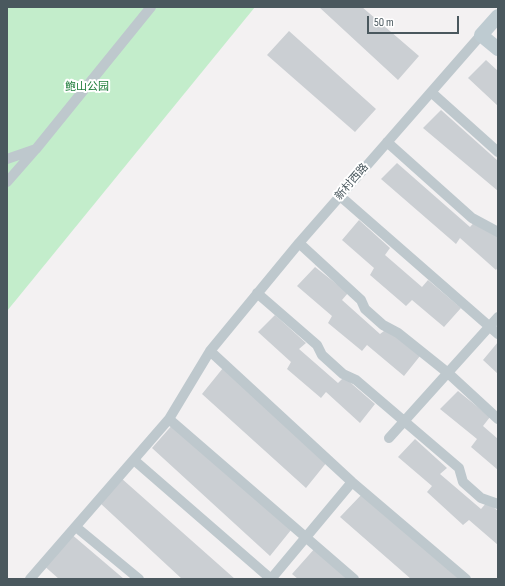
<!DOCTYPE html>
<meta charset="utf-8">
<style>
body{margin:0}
#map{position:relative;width:505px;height:586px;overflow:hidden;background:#f3f1f2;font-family:"Sofia Sans Condensed",sans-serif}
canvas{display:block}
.frame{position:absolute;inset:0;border:8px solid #4a585e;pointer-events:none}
.scale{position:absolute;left:367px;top:16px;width:92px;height:18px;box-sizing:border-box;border:2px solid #4a585e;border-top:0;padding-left:5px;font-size:12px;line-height:14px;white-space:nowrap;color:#4a585e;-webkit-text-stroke:3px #fff;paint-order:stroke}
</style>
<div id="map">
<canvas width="505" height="586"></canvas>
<div class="frame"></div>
<div class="scale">50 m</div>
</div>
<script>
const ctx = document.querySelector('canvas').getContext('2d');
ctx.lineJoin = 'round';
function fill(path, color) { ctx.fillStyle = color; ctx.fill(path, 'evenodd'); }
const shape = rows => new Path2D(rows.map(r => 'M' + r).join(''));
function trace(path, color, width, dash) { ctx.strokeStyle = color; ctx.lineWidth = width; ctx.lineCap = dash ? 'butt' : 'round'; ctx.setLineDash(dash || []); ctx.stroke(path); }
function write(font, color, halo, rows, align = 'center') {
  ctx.font = font + ' "Sofia Sans Condensed","Noto Sans SC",sans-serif'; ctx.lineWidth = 4; ctx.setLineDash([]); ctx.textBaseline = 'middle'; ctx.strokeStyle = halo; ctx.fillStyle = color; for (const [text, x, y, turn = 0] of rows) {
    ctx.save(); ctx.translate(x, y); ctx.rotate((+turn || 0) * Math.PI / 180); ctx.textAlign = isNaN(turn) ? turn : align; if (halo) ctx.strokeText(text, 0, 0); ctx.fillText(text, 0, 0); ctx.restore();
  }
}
fill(shape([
 [7,7,255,7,7,311]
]), '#c3edcb');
fill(shape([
 [319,7,362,7,419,56,398,80],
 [289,31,376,109,355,132,267,55],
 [486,60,498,71,498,106,468,78],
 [441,110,498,161,498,191,423,128],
 [397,163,470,227,477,219,498,236,498,267,496,270,460,238,456,244,381,179],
 [359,220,390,248,385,255,422,287,428,280,461,308,444,327,412,300,406,306,370,275,374,268,342,240],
 [315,267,348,293,342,300,380,334,388,328,420,356,404,376,367,345,362,351,328,323,332,316,297,286],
 [275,315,306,343,299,349,338,383,344,377,375,404,360,423,326,392,321,398,287,369,291,362,258,332],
 [498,342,498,374,483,360],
 [223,368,327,462,306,488,202,394],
 [458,391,490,417,483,426,498,439,498,470,471,447,477,439,440,409],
 [174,423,291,530,270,556,152,448],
 [415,439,447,468,440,474,481,509,487,502,498,511,498,545,469,520,463,525,427,492,432,486,398,457],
 [121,478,235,579,182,579,100,503],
 [363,493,459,579,411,579,340,517],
 [70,533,124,579,59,579,42,564],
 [316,547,352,579,298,579,292,574]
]), '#cbcfd3');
trace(shape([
 [431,92,498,152],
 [387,142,472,218,498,232],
 [7,159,36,149,151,7],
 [7,182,35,150],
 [340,196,498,334],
 [299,243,361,300,365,309,383,325,398,333,448,373,498,419],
 [257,293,317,345,322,355,343,374,356,380,459,468,463,482,481,498,498,504],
 [210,351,352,482,466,579],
 [169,419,354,579],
 [389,438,498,317],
 [134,460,271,579],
 [76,527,139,579],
 [30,579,169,419,210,351,299,243,481,35],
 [271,579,352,482]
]), '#bec8cd', 10);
trace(shape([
 [498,16,481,35,498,49]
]), '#becbd1', 14);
write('11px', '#1d7c39', '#fff', [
 ["鲍山公园",87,87]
]);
write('11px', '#4a585e', '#fff', [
 ["新村西路",352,182,-49]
]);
</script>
